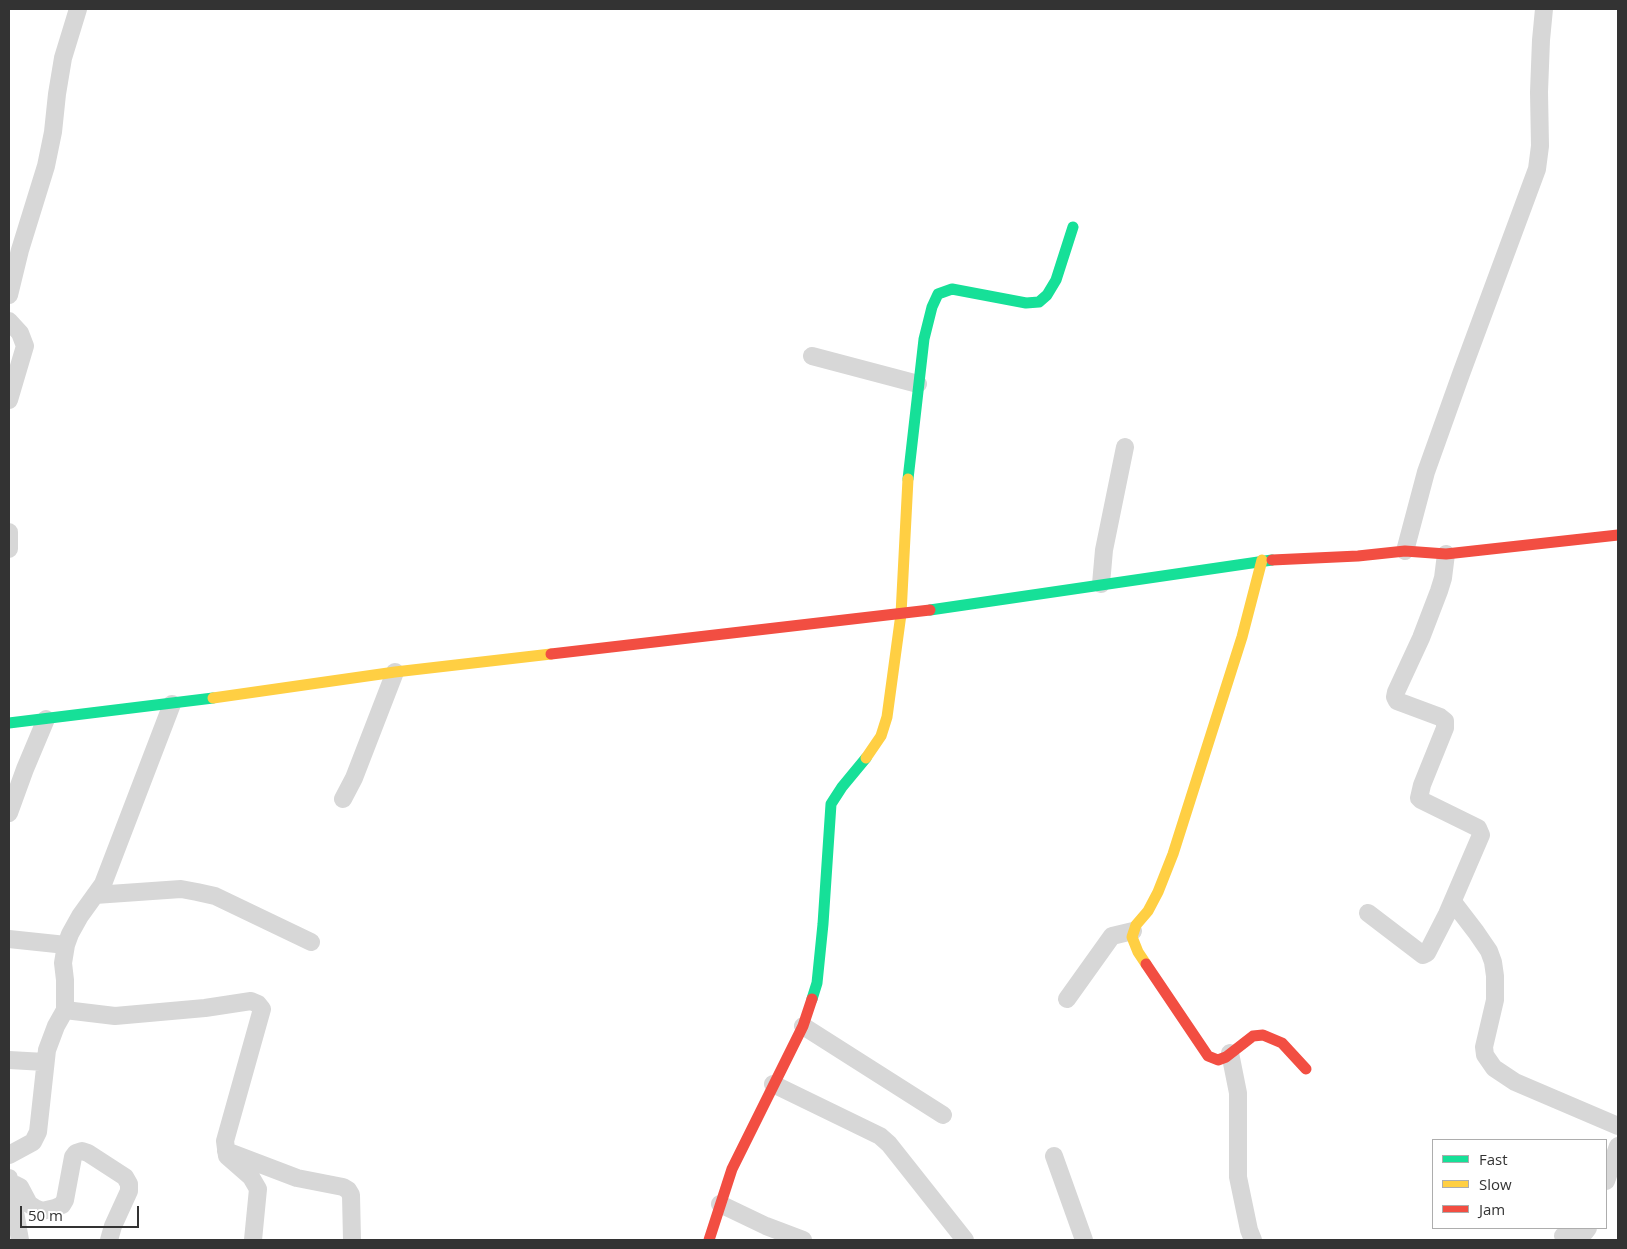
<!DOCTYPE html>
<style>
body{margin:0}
#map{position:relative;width:1627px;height:1249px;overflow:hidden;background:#fff;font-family:"Open Sans",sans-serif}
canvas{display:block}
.frame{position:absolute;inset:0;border:10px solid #333;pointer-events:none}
.legend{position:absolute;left:1432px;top:1139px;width:175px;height:90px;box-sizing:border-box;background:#fff;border:1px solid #adadad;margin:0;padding:6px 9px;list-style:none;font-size:15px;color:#333}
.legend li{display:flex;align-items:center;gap:10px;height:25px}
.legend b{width:25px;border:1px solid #adadad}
.scale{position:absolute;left:20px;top:1206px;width:119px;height:22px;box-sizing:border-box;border:2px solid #333;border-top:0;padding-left:6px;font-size:15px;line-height:18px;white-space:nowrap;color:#333;-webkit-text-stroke:4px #fff;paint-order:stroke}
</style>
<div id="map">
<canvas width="1627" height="1249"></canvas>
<div class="frame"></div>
<ul class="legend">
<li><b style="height:6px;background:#16e098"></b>Fast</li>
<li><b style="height:6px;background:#ffcf43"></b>Slow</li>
<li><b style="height:6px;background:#f24e42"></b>Jam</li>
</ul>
<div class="scale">50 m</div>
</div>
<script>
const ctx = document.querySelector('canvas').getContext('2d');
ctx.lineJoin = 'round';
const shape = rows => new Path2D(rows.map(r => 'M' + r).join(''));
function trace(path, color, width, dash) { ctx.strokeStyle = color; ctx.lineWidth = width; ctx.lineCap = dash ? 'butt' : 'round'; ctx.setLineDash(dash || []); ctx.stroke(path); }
trace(shape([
 [9,295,20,250,46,166,53,132,57,94,63,58,78,9],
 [9,321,20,333,25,346,9,400],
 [812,356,918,384],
 [9,532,9,549],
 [1405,551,1426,472,1461,374,1537,169,1540,146,1539,92,1541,40,1544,9],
 [1101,584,1104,550,1125,447],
 [343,799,354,778,395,672],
 [9,813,25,769,46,719],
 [95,895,181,889,197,892,215,896,311,942],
 [1453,902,1476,932,1489,951,1493,962,1495,976,1495,1000,1484,1047,1485,1055,1494,1068,1515,1082,1618,1126],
 [1368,913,1423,955,1427,953,1447,914,1481,835,1478,828,1421,800,1419,798,1422,785,1445,728,1445,721,1440,717,1397,701,1395,697,1396,692,1421,638,1439,591,1443,578,1446,554],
 [9,939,66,945],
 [1067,999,1112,936,1133,931],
 [65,1010,115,1016,205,1008,251,1001,258,1004,262,1009,225,1141,227,1156,251,1177,258,1189,253,1240],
 [803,1026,943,1115],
 [1230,1053,1238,1093,1238,1177,1249,1230,1253,1240],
 [9,1060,45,1062],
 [773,1084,880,1136,889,1144,965,1240],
 [226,1151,297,1178,343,1187,348,1190,351,1195,352,1240],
 [9,1155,33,1142,38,1132,47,1050,56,1026,65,1010,65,980,63,963,66,945,70,934,80,916,103,884,172,704],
 [1054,1156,1084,1240],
 [9,1178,20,1240],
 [1606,1181,1618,1146],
 [9,1184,16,1185,20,1187,29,1204,35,1208,42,1211,55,1208,62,1205,65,1200,73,1157,76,1153,82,1151,88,1153,125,1177,129,1184,129,1191,113,1226,109,1240],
 [720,1204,766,1226,803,1240],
 [1563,1236,1580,1235,1585,1232,1588,1228]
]), '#d7d7d7', 18);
trace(shape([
 [908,479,924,339,932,307,938,294,952,289,1026,303,1039,302,1047,295,1056,280,1073,227],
 [930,610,1272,560],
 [9,723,213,698],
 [812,999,817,983,823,924,831,804,842,787,866,758]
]), '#16e098', 11);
trace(shape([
 [213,698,395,672,551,654],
 [866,758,881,736,887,717,901,614,908,479],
 [1146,964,1138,952,1132,937,1136,925,1148,911,1158,892,1173,854,1242,637,1262,560]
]), '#ffcf43', 11);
trace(shape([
 [1272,560,1358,556,1405,551,1446,554,1618,535],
 [551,654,930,610],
 [1146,964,1208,1056,1218,1060,1226,1057,1253,1036,1263,1035,1282,1043,1306,1069],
 [709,1240,732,1169,803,1026,812,999]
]), '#f24e42', 11);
</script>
